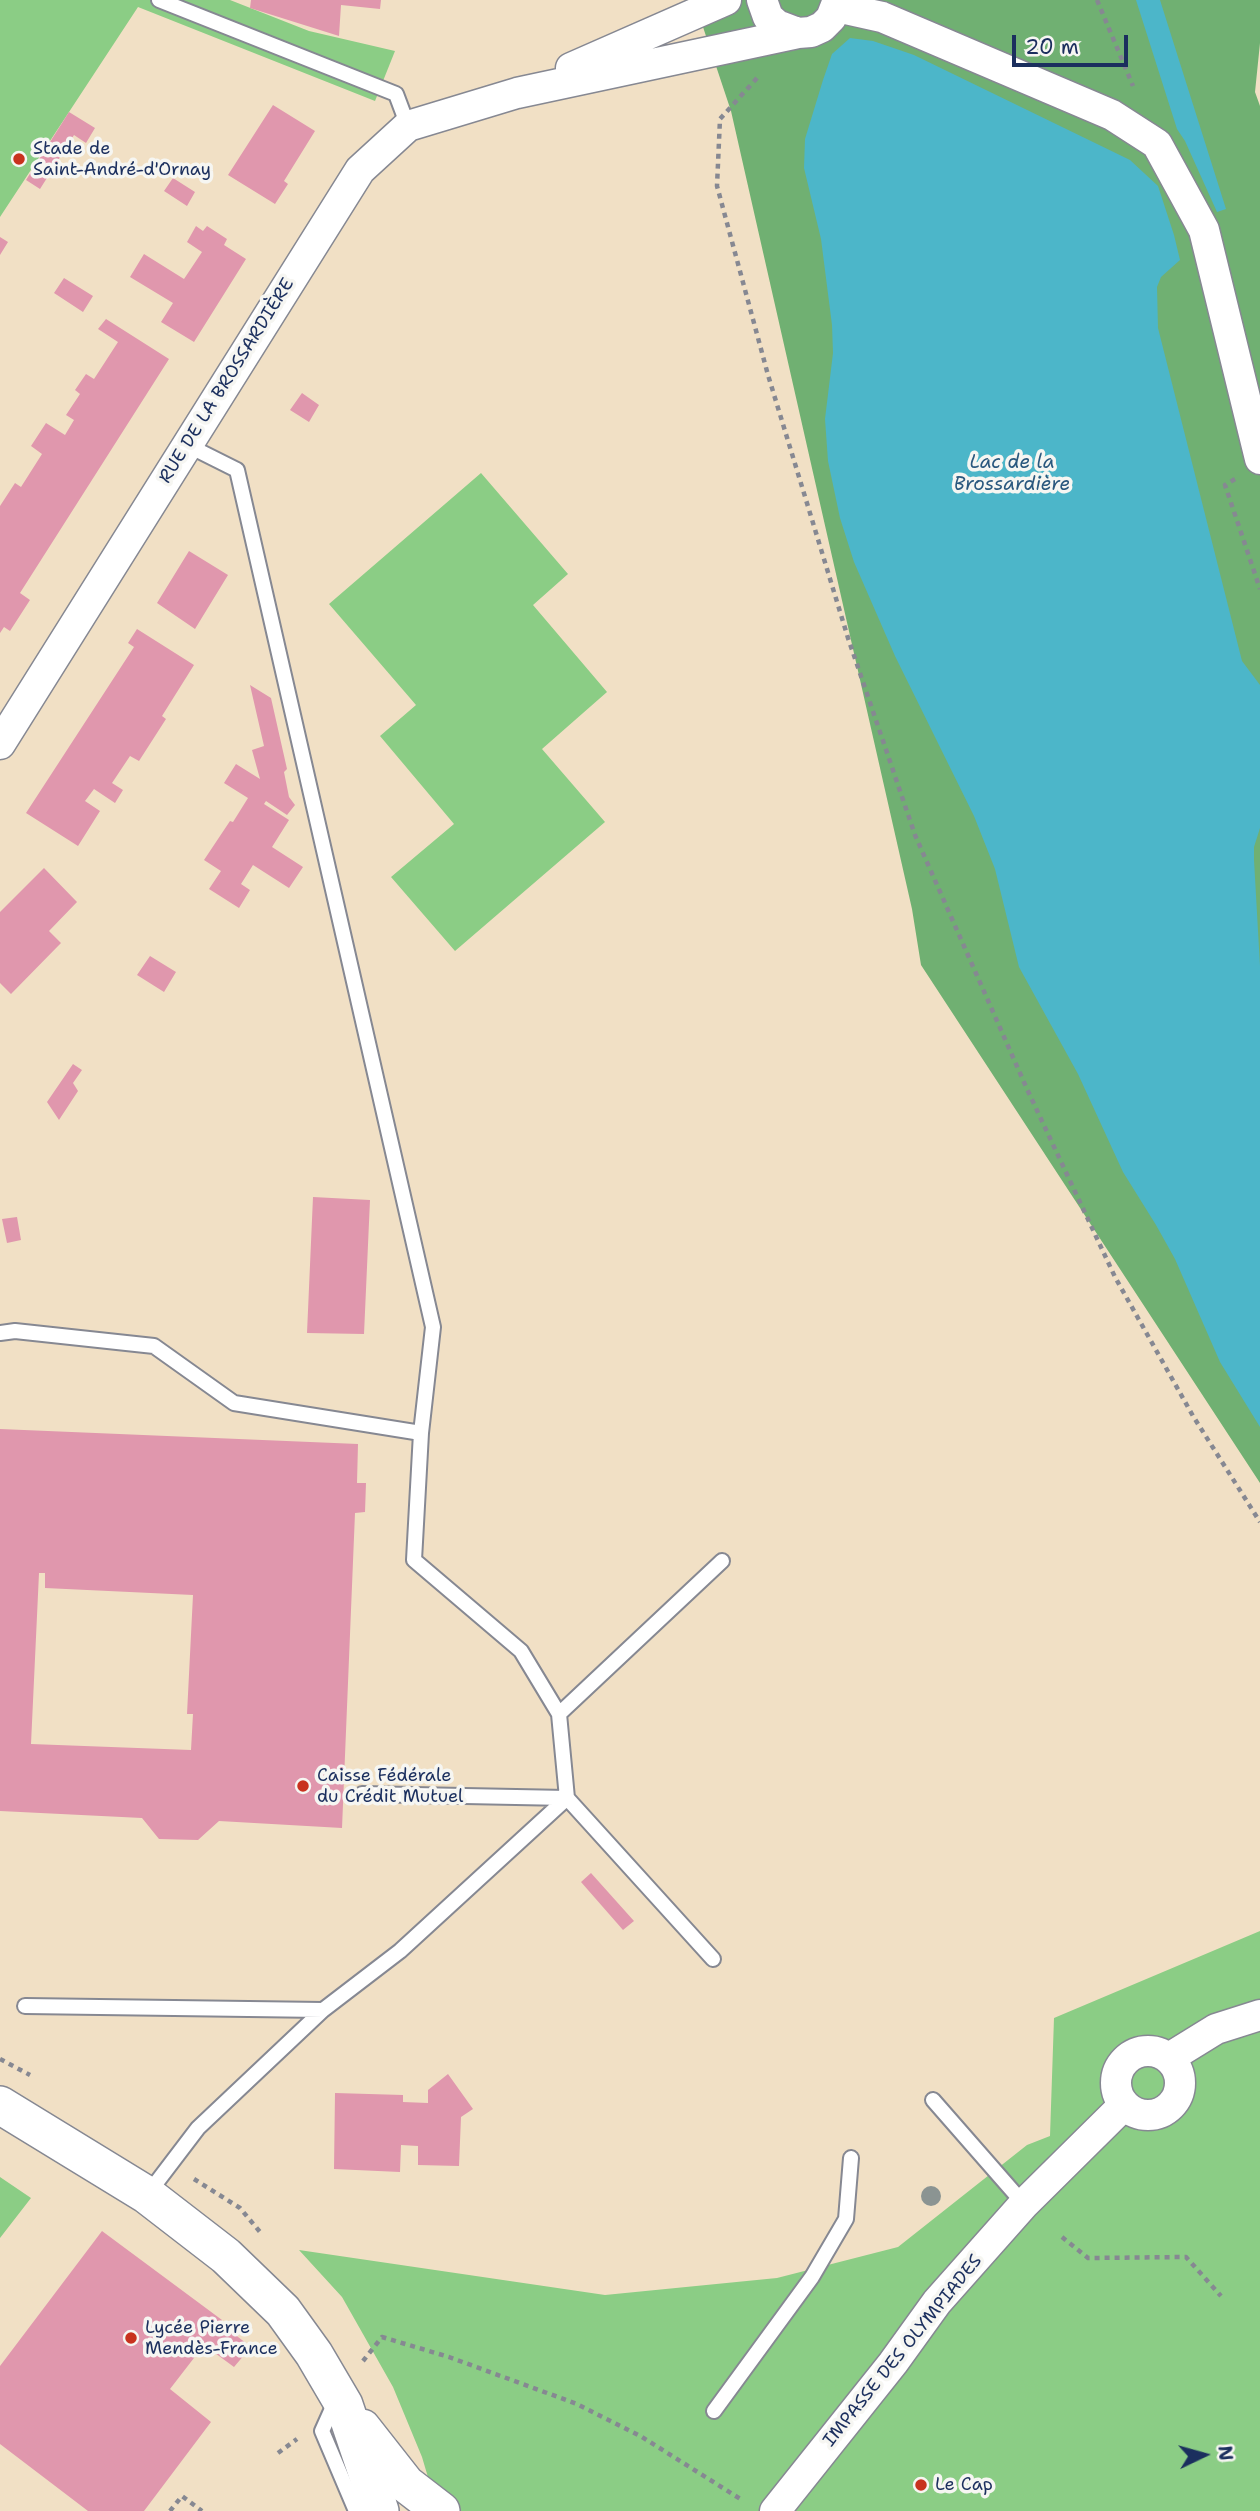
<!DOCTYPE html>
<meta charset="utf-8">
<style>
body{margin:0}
#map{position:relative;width:1260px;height:2511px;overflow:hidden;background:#f1e0c5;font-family:"Shantell Sans",sans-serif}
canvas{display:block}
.north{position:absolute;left:1169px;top:2420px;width:70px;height:70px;-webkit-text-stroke:5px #f6f6f2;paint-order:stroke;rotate:85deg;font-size:19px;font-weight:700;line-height:28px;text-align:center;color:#1b2f5e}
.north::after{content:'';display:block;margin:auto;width:24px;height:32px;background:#1b2f5e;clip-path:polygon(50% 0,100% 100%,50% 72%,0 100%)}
.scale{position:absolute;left:1012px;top:35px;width:116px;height:32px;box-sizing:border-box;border:4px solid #1b2f5e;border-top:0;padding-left:9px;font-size:21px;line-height:24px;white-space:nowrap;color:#1b2f5e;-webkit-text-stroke:5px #f6f6f2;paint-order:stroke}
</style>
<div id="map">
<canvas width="1260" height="2511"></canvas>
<div class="north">N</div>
<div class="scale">20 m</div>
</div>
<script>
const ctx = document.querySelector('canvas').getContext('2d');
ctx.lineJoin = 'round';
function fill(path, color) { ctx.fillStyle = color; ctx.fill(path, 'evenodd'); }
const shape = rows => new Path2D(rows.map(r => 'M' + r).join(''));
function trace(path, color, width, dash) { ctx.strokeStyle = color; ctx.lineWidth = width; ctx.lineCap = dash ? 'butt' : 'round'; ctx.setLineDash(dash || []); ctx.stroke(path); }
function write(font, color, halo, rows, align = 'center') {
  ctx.font = font + ' "Shantell Sans",sans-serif'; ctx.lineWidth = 7; ctx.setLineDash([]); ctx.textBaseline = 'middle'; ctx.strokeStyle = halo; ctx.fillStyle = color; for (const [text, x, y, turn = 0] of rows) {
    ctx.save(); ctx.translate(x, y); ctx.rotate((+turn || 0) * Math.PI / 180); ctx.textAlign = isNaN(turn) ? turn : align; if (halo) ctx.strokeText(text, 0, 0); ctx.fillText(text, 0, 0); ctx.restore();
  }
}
fill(shape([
 [0,0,230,0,309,31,395,51,375,101,138,7,0,217],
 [481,473,568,574,533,605,607,692,542,749,605,822,455,951,391,877,454,824,380,736,416,705,329,604],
 [1260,1931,1260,2511,438,2511,422,2457,393,2387,342,2297,299,2250,605,2295,777,2278,898,2247,1027,2145,1050,2136,1054,2018],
 [0,2177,31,2198,0,2238]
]), '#8bcd85');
fill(shape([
 [694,0,1260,0,1260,43,1255,92,1260,106,1260,1483,921,965,912,909,731,111]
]), '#70b072');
fill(shape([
 [1136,0,1160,0,1226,209,1217,212,1185,141,1177,129],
 [850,38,873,41,914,55,1130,160,1158,186,1174,235,1180,260,1161,277,1157,287,1158,328,1242,661,1260,685,1260,828,1254,847,1254,860,1260,966,1260,1427,1220,1362,1175,1259,1156,1225,1123,1172,1078,1074,1019,967,995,869,974,816,895,656,854,562,840,518,828,461,825,419,833,353,832,325,821,239,804,168,805,139,823,80,832,54]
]), '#4cb6c9');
fill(shape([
 [251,0,381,0,380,9,341,5,339,36,250,8],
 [273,105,315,131,284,181,288,184,275,204,228,175],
 [69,112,95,128,86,143,74,135,40,189,26,180],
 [173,178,195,192,187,206,164,191],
 [196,226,203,231,207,226,227,239,224,245,246,259,194,342,161,322,173,303,130,277,144,254,184,279,202,252,187,242],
 [0,237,8,242,0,255],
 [64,278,93,296,83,312,54,293],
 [106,319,169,359,20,593,30,600,10,631,4,627,0,633,0,506,15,483,21,487,42,454,31,446,46,423,65,435,74,420,66,415,80,394,75,390,86,374,94,379,118,342,98,329],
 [302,393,319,405,309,422,290,410],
 [189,551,228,575,195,629,157,603],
 [137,629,194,665,162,716,166,719,139,761,130,756,112,783,123,790,115,803,94,789,85,801,100,811,78,846,26,813,134,647,128,643],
 [250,685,271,698,287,769,284,772,289,797,295,805,287,815,266,801,264,804,289,820,272,847,303,867,289,888,253,865,241,884,250,890,239,908,209,889,221,871,204,860,230,821,233,822,248,798,224,783,236,764,260,779,252,750,264,746],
 [44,868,77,902,49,931,61,943,11,994,0,983,0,912],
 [150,956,176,972,164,992,137,975],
 [73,1064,82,1070,73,1083,78,1091,59,1120,47,1102],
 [313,1197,370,1200,364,1334,307,1333],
 [17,1217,21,1240,7,1243,2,1219],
 [0,1429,358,1444,357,1483,366,1483,365,1512,355,1513,342,1828,219,1821,198,1840,159,1839,142,1818,0,1811],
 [39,1573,45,1573,45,1588,193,1595,187,1714,193,1714,191,1750,31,1744],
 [591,1873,634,1921,623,1930,581,1882],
 [448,2074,473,2109,461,2117,459,2166,418,2165,418,2146,401,2145,400,2172,334,2169,335,2093,403,2095,403,2102,428,2103,428,2090],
 [102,2231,222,2320,220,2323,251,2347,234,2367,204,2345,170,2389,211,2422,144,2511,88,2511,0,2444,0,2366]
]), '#e097ad');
const service = shape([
 [159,0,396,94,408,126],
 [187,445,237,470,433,1327,421,1433,414,1560,521,1651,559,1714],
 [0,1333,15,1331,154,1346,234,1403,421,1433],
 [362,1794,567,1798],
 [713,1959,567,1798,559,1714,722,1561],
 [25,2006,323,2010],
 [933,2100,1024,2204],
 [147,2195,198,2128,323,2010,400,1951,567,1798],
 [335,2402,322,2431,356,2511],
 [714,2411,812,2277,846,2219,851,2158]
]);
const minor = shape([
 [762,0,768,17,777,25,798,33,811,32,822,27,831,18,838,0],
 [837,7,882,17,1112,115,1157,144,1204,230,1260,459],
 [571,68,726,0],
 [0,744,360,170,408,126,517,93,798,33],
 '1116 2083a32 32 0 1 1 64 0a32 32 0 1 1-64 0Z',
 [1169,2058,1216,2029,1260,2015],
 [775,2511,893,2363,937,2302,1024,2204,1124,2105]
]);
const tertiary = shape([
 [0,2105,147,2195,226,2256,283,2311,314,2354,344,2405,380,2511],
 [362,2428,406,2484,441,2511]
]);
trace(service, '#868892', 18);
trace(minor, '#868892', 33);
trace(tertiary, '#868892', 40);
trace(shape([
 [1097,0,1133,86],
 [757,78,720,119,717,186,768,375,848,638,915,835,1027,1089,1115,1277,1193,1416,1260,1522],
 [1235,479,1225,485,1260,589],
 [0,2059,30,2075],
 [194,2179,240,2208,260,2232],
 [1062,2237,1088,2258,1186,2257,1221,2296],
 [363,2361,382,2337,449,2357,577,2404,642,2437,742,2500],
 [278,2453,297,2439],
 [170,2511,182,2496,202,2511]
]), '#868892', 4.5, [5, 5]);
trace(service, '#fff', 14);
trace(minor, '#fff', 30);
trace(tertiary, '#fff', 37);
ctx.fillStyle = '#8b9492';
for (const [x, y] of [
 [931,2196]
]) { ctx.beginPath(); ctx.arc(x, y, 10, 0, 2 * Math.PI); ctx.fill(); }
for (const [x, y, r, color] of [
 [19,159,7,"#c8321e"],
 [303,1786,7,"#c8321e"],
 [131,2338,7,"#c8321e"],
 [921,2485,7,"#c8321e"]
]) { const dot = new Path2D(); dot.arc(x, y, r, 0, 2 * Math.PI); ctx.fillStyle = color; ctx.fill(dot); trace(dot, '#f6f6f2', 2.5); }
write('18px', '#1b2f5e', '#f6f6f2', [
 ["Stade de",33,149],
 ["Saint-André-d'Ornay",33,170],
 ["Caisse Fédérale",317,1776],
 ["du Crédit Mutuel",317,1797],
 ["Lycée Pierre",145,2328],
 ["Mendès-France",145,2349],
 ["Le Cap",935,2485]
], 'left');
write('18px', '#1b2f5e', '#f6f6f2', [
 ["RUE DE LA BROSSARDIÈRE",227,381,-58],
 ["IMPASSE DES OLYMPIADES",903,2351,-51]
]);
write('italic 19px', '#2a587e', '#f6f6f2', [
 ["Lac de la",1012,463],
 ["Brossardière",1012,485]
]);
</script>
